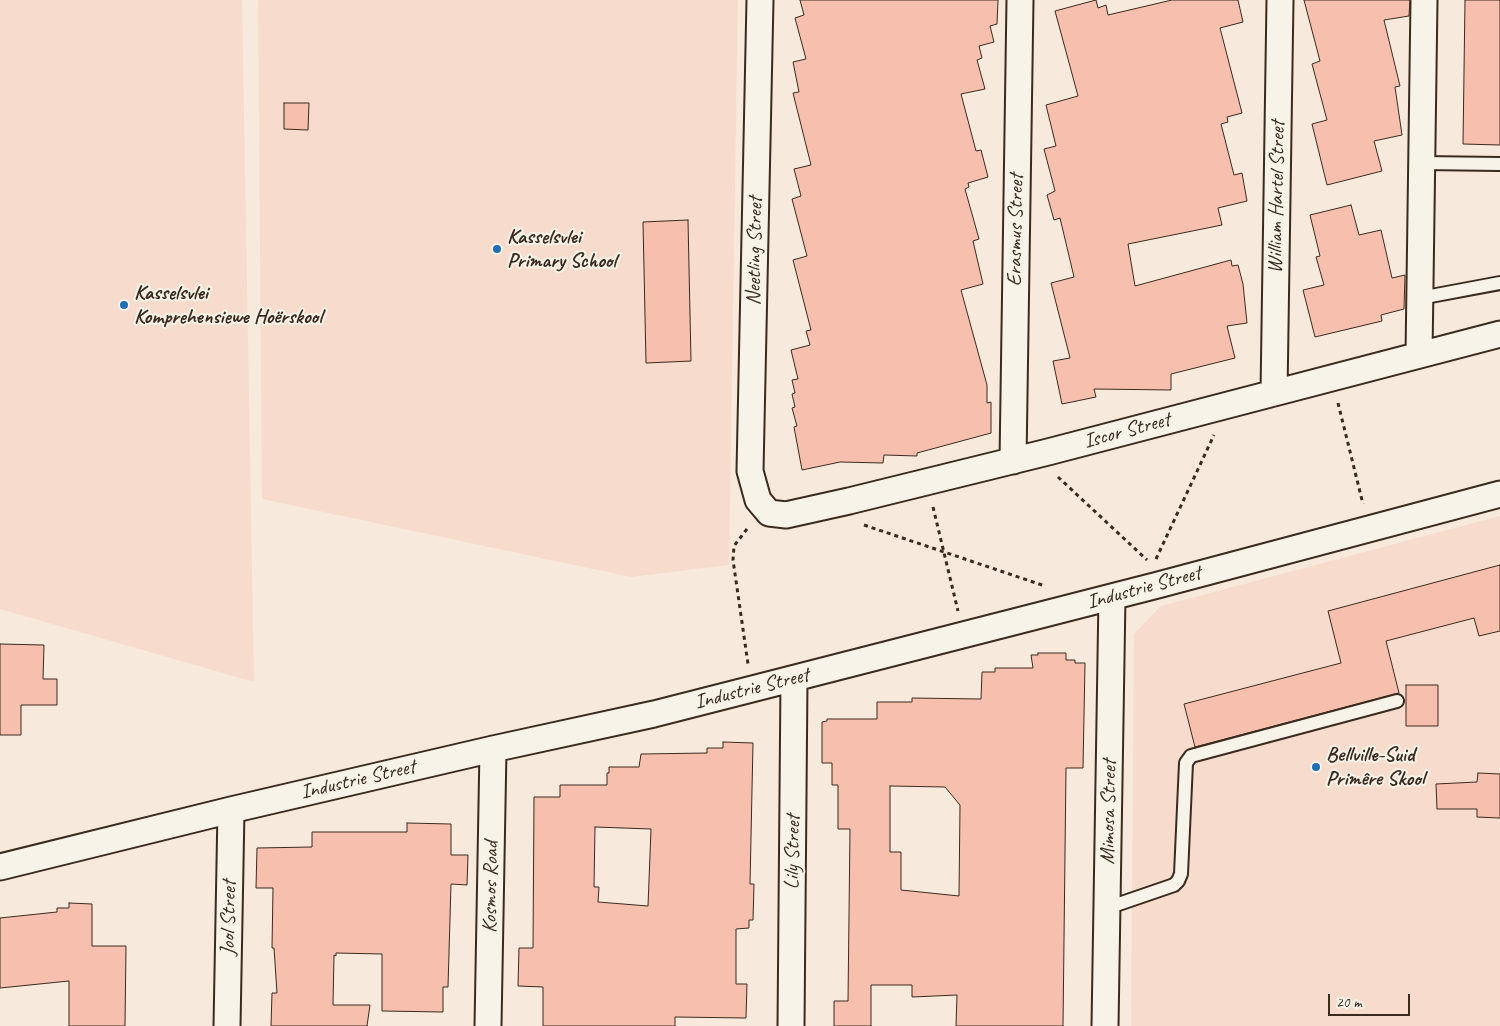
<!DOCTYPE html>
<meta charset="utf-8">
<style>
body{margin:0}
#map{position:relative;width:1500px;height:1026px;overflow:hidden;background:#f7e9dc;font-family:Caveat,sans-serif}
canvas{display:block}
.scale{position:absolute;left:1328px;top:994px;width:82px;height:22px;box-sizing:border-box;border:2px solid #3b2a1e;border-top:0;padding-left:6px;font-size:15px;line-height:18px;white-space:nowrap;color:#3b2a1e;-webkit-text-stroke:4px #f7f3e8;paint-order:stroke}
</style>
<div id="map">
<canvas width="1500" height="1026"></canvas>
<div class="scale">20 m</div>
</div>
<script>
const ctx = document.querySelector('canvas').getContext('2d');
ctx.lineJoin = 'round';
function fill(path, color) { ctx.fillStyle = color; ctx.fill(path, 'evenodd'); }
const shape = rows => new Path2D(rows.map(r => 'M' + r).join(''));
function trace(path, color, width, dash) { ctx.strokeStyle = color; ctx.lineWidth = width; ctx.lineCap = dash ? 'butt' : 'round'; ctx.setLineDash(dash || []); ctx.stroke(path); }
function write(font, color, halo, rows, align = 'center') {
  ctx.font = font + ' Caveat,sans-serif'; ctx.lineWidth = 4; ctx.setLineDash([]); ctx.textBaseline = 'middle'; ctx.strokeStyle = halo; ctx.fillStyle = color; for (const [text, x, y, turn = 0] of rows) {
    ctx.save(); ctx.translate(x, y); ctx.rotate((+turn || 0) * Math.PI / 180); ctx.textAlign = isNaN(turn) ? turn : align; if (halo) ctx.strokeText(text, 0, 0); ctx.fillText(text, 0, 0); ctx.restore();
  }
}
fill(shape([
 [0,0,242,0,254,682,0,609],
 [258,0,738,0,729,565,631,577,262,499],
 [1500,516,1500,1026,1131,1026,1134,634,1161,606]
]), '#f7dcce');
const building = shape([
 [800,0,998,0,997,24,990,26,994,42,979,46,982,58,977,60,985,89,961,94,976,151,981,150,988,177,968,183,969,187,965,189,979,239,973,241,983,284,961,290,987,385,987,403,991,402,991,433,917,453,917,456,884,455,883,463,840,462,802,470,794,427,797,426,792,408,795,407,792,394,795,393,792,380,798,379,791,350,810,345,806,331,811,330,793,260,807,256,792,199,801,196,794,169,811,165,793,93,799,92,793,62,806,59,795,18,804,15,800,0],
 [1096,0,1098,8,1106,5,1108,15,1172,0,1238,0,1243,22,1220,28,1242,113,1227,117,1228,122,1221,124,1234,175,1242,173,1247,201,1218,208,1222,225,1128,244,1135,286,1231,260,1232,266,1238,265,1243,284,1247,323,1227,326,1235,358,1171,374,1171,390,1094,389,1096,397,1062,404,1053,361,1070,358,1051,283,1074,277,1060,218,1054,220,1047,195,1055,191,1044,149,1056,146,1046,105,1078,96,1055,11,1096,0],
 [1304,0,1410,0,1409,16,1384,20,1400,86,1395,87,1402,135,1374,141,1382,171,1327,185,1312,124,1327,120,1312,64,1320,61,1304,0],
 [1465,0,1500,0,1500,145,1463,144,1465,0],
 [284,103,309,103,308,130,284,129,284,103],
 [1351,205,1359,235,1381,230,1392,278,1405,275,1404,309,1381,315,1382,321,1315,337,1303,290,1324,285,1316,257,1320,256,1310,215,1351,205],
 [688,220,691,361,646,363,643,222,688,220],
 [1500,565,1500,631,1479,636,1474,618,1386,641,1399,693,1195,747,1184,704,1341,663,1328,611,1500,565],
 [0,644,44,645,43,679,57,679,57,705,21,705,21,735,0,735,0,644],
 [1038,653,1066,653,1066,660,1075,660,1075,663,1085,663,1083,768,1066,768,1063,1026,956,1026,957,995,912,997,912,985,871,985,871,1026,834,1026,834,1001,848,1001,850,829,838,829,838,785,832,785,832,763,822,763,822,722,827,721,827,719,877,719,877,702,912,702,912,698,981,699,982,672,995,672,995,668,1033,668,1031,655,1038,655,1038,653],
 [890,786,945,787,960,805,959,896,901,890,901,852,890,852,890,786],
 [1406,685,1438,685,1438,726,1406,726,1406,685],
 [723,742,753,743,750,884,754,884,753,920,749,920,749,928,736,929,736,984,747,984,746,1018,675,1017,675,1026,543,1026,543,987,518,986,519,948,533,948,534,797,560,797,560,785,607,785,607,773,609,773,609,767,639,767,641,754,707,753,707,748,723,748,723,742],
 [595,827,651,829,648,906,598,902,599,887,594,887,595,827],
 [1478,773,1500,774,1500,818,1477,817,1477,809,1437,809,1436,784,1477,782,1478,773],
 [407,823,451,824,451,855,468,855,467,885,451,884,448,987,443,987,443,1012,382,1011,382,954,336,953,336,956,334,955,333,1005,370,1005,367,1026,271,1026,272,993,277,993,274,948,272,948,273,888,256,888,257,848,312,847,312,832,407,832,407,823],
 [69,903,92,904,92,946,126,946,125,1026,69,1026,69,981,0,988,0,918,57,912,57,908,69,908,69,903]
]);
fill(building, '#f7bfad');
trace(building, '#3b2a1e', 1);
const service = shape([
 [1422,163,1500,164],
 [1420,298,1500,283],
 [1107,908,1174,885,1178,881,1181,874,1186,763,1191,756,1397,701]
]);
const minor = shape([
 [760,0,750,471,758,500,769,513,786,515,849,501,1048,452,1500,334],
 [1419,355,1424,0],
 [1274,393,1280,0],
 [1013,461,1020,0],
 [0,867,231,810,493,749,654,714,752,689,1158,585,1500,494],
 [227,1026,231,810],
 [488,1026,493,749],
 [791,1026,794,679],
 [1105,1026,1112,597]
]);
trace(service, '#3b2a1e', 16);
trace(minor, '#3b2a1e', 29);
trace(shape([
 [1338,403,1363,504],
 [1058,477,1147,560],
 [933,507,958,611],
 [864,525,1045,586],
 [747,529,734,546,733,560,748,664],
 [1156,559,1214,435]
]), '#3b2a1e', 3, [4, 4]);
trace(service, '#f7f3e8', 12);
trace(minor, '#f7f3e8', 25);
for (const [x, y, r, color] of [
 [497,249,5,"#1f6fb2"],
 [124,305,5,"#1f6fb2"],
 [1316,767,5,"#1f6fb2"]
]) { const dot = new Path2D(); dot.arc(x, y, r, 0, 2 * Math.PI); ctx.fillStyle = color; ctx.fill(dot); trace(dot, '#f7f3e8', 2); }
write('21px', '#3b2a1e', '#f7f3e8', [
 ["William Hartel Street",1277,197,-89],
 ["Erasmus Street",1016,230,-89],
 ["Neetling Street",755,251,-89],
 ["Iscor Street",1127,431,-15],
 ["Industrie Street",1144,588,-15],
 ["Industrie Street",752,689,-14],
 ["Industrie Street",358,780,-13],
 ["Mimosa Street",1109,812,-89],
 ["Lily Street",793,852,-89],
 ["Kosmos Road",491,887,-89],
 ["Jool Street",229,918,-89]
]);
write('bold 21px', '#3b2a1e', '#f7f3e8', [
 ["Kasselsvlei",507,237],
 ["Primary School",507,261],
 ["Kasselsvlei",134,293],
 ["Komprehensiewe Hoërskool",134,317],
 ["Bellville-Suid",1326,755],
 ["Primêre Skool",1326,779]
], 'left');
</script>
